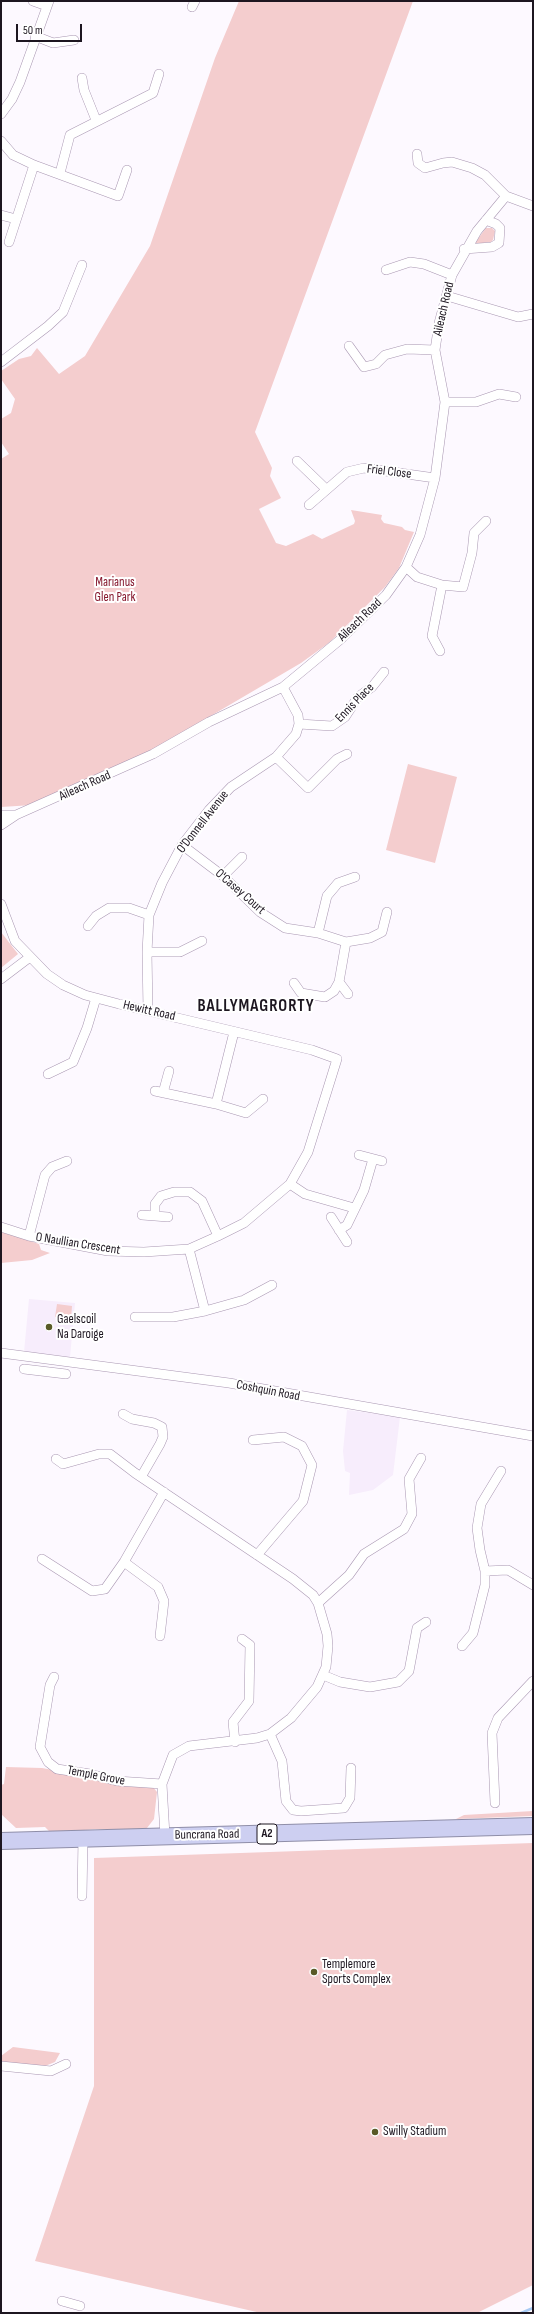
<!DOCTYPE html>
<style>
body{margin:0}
#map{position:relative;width:534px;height:2314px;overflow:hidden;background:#fdf9ff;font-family:"Sofia Sans Condensed",sans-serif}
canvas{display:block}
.frame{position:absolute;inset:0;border:2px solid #1d1620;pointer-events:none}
.scale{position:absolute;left:16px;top:24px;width:66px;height:18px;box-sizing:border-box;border:2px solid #1d1620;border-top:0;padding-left:5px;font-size:12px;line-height:14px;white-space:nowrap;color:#1d1620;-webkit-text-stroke:3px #fff;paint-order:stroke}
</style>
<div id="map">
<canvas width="534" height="2314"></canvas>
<div class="frame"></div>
<div class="scale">50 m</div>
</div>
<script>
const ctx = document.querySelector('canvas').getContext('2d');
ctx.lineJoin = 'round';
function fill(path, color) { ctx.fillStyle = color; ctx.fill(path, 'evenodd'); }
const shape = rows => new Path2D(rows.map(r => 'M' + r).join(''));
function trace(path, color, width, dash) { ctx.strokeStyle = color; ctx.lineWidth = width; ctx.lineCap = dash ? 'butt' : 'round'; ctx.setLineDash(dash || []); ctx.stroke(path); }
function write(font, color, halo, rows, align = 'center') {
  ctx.font = font + ' "Sofia Sans Condensed",sans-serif'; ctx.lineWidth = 4; ctx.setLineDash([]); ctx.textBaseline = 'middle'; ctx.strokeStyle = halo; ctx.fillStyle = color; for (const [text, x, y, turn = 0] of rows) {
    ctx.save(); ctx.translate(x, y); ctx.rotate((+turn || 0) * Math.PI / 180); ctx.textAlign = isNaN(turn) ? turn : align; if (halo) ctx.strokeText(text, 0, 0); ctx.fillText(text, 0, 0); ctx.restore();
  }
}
fill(shape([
 [29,1299,75,1303,70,1357,24,1352],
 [347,1410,400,1417,393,1475,373,1490,349,1495,350,1473,345,1471,343,1451]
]), '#f7edfc');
fill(shape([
 [239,1,413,1,255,432,272,468,270,476,281,498,259,509,276,543,286,546,313,534,322,539,354,524,355,521,351,510,382,515,381,519,384,523,402,527,405,530,414,532,399,568,385,587,330,642,301,663,151,751,33,805,1,807,1,459,9,454,1,442,1,419,11,413,15,399,1,379,1,371,19,359,31,356,37,348,59,374,85,356,150,246,215,58],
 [486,228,492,228,495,231,493,240,491,242,474,244],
 [408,764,457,777,435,863,386,850],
 [1,932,18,954,1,968],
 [1,1231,39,1244,41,1250,50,1253,32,1260,1,1263],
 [57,1304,72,1306,71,1319,55,1317],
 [6,1767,42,1768,80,1775,111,1784,153,1787,157,1792,154,1819,147,1828,135,1830,96,1829,51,1833,45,1827,16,1828,1,1814,1,1785,4,1784],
 [533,1811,533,1816,456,1819,464,1815],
 [533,1843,533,2285,477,2313,261,2313,35,2261,94,2086,94,1858],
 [13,2047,60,2053,55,2062,45,2066,1,2063,1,2056]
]), '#f4cdce');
trace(shape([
 [521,2313,533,2308]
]), '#a7caf3', 2.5);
const street = shape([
 [33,1,47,6],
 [192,7,195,1],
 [35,36,53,43,74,40],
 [82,78,84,90,96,120],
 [1,114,12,99,20,82,49,1],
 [1,141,13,155,34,165,118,196,127,170],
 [417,154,418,163,425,168,443,163,452,162,472,168,485,175,506,196,533,206],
 [60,173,70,135,153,93,159,74],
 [1,215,16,219],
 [9,242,34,165],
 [464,249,492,247,499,243,500,228,496,224,486,220],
 [386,270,410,262,424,264,452,275],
 [447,296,518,317,533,314],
 [349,346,364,367,376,364,385,355,407,349,435,350],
 [1,362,48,326,63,312,82,265],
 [445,402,476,402,499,394,516,397],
 [297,461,326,489],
 [309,505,347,472,364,468,435,478],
 [406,567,417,577,442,585,463,587,472,553,474,533,486,521],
 [440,651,432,636,442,585],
 [299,724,332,726,345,717,358,697,372,687,384,672],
 [276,757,308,788,337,759,347,754],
 [1,815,16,815],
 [1,825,16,815,153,754,209,722,283,687,341,639,386,595,406,567,420,535,435,478,445,402,435,350,439,323,452,275,477,231,506,196],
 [182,845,223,876,260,912,285,928,318,933,346,942,370,938,382,932,387,912],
 [223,876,242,857],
 [1,904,15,941,47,974,63,985,85,995,119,1004,312,1050,337,1059,308,1152,290,1184,244,1223,218,1236,189,1249,144,1252,108,1251,29,1236,1,1227],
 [88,926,96,916,109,908,129,908,149,915],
 [318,933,327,896,338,883,355,877],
 [147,952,180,952,202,941],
 [1,979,30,957],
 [339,982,348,994],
 [294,983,301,993,325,997,334,991,339,982,346,942],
 [148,1011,147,952,149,915,162,883,182,845,209,810,231,787,276,757,296,734,299,724,298,715,283,687],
 [48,1074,73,1062,87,1028,96,998],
 [155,1091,216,1104,234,1032],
 [163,1093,169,1071],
 [216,1104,246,1113,263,1099],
 [359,1155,382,1161],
 [290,1184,305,1194,354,1208],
 [142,1215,168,1217],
 [155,1216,155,1204,161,1196,174,1192,190,1192,202,1201,218,1236],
 [331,1217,347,1242],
 [339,1230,347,1225,364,1190,373,1159],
 [29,1236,45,1175,52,1167,67,1161],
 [205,1311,244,1300,272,1285],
 [135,1317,173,1317,205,1311,189,1249],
 [1,1353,229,1383,533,1436],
 [24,1369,66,1374],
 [123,1414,132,1419,154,1423,162,1427,163,1437,160,1444,141,1477],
 [253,1440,284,1437,302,1446,312,1465,303,1501,257,1555],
 [56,1459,63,1464,99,1454,110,1454,135,1473,293,1579,313,1595,318,1603,327,1634,328,1646,326,1667,317,1687,291,1718,270,1734,257,1738,189,1746,173,1755,162,1784,165,1836],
 [42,1559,92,1591,105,1589,124,1562,164,1492],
 [124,1562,158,1587,164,1601,160,1636],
 [485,1571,508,1570,533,1585],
 [318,1603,349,1575,364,1554,404,1529,412,1514,409,1479,421,1458],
 [462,1646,473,1633,485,1585,485,1571,480,1550,477,1528,481,1504,501,1471],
 [323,1675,340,1682,370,1687,398,1682,409,1671,417,1628,426,1622],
 [54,1677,50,1685,40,1747,48,1762,57,1769,90,1774,117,1781,162,1784],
 [270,1734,282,1761,286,1801,293,1810,301,1811,344,1808,350,1798,351,1768],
 [235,1742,233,1722,249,1701,250,1645,242,1639],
 [495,1803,492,1733,498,1718,533,1681],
 [82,1896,83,1838],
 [1,2066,51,2071,66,2064],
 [62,2301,80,2306]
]);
const highway = shape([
 [1,1841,533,1826]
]);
trace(street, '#a997b2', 10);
trace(highway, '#8f8ea8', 18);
trace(street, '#fff', 9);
trace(highway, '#cdcff1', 16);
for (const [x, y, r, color] of [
 [49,1327,4,"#595a27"],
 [314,1972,4,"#595a27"],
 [375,2132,4,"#595a27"]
]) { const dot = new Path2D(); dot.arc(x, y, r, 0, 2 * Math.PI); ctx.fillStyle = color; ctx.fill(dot); trace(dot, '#fff', 1.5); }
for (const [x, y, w] of [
 [267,1834,20]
]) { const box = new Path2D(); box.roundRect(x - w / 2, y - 10, w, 20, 3); ctx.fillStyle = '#fff'; ctx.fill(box); trace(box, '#1d1620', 1); }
write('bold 12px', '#1d1620', null, [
 ["A2",267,1834]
]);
write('13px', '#1d1620', '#fff', [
 ["Aileach Road",444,309,-77],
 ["Friel Close",389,472,7],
 ["Aileach Road",360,620,-44],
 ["Ennis Place",355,703,-46],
 ["Aileach Road",85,786,-24],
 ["O'Donnell Avenue",203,822,-52],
 ["O'Casey Court",240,892,41],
 ["Hewitt Road",149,1011,13],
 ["O Naullian Crescent",78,1244,9],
 ["Coshquin Road",268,1391,11],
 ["Temple Grove",96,1776,11],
 ["Buncrana Road",207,1835,-1]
]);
write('13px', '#85162c', '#fff', [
 ["Marianus",115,583],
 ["Glen Park",115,598]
]);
write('13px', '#1d1620', '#fff', [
 ["Gaelscoil",57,1320],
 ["Na Daroige",57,1335],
 ["Templemore",322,1965],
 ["Sports Complex",322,1980],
 ["Swilly Stadium",383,2132]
], 'left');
ctx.letterSpacing = '1px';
write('bold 17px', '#1d1620', '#fff', [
 ["BALLYMAGRORTY",256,1007]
]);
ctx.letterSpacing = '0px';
</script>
